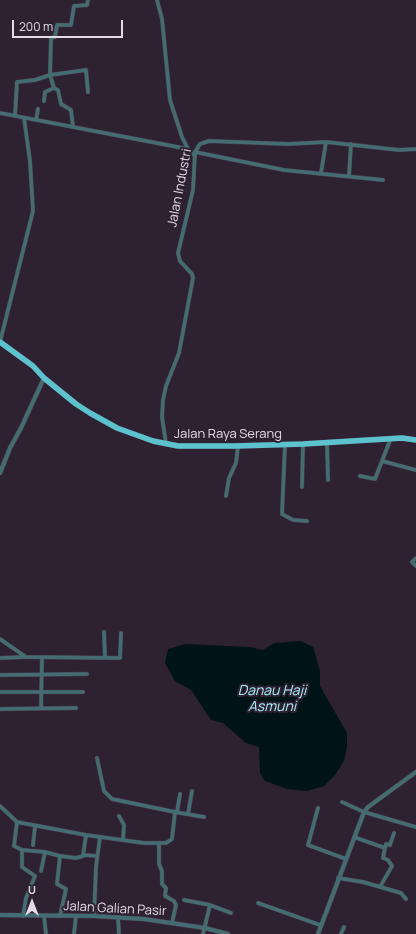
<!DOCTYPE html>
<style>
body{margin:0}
#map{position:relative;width:416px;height:934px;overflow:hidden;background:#2e2131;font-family:Manrope,sans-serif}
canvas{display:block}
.north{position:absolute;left:12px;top:882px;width:40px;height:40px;-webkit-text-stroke:3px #2e2131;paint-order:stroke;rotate:0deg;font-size:11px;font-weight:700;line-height:16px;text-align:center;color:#e2dae4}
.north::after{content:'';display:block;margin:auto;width:14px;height:18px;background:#e2dae4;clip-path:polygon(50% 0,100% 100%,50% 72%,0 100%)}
.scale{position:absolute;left:12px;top:20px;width:111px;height:18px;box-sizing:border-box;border:2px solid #e2dae4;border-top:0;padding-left:5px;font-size:12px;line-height:14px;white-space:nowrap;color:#e2dae4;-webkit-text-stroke:3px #2e2131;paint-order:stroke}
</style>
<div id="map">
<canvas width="416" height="934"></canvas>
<div class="north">U</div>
<div class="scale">200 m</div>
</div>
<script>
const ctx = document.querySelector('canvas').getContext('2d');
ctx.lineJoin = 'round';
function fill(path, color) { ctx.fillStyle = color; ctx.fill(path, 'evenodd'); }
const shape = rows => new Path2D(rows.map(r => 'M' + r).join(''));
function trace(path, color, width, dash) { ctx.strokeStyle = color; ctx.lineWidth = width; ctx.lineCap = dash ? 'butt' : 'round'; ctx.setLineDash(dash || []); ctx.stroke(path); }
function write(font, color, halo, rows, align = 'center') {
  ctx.font = font + ' Manrope,sans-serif'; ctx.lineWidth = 4; ctx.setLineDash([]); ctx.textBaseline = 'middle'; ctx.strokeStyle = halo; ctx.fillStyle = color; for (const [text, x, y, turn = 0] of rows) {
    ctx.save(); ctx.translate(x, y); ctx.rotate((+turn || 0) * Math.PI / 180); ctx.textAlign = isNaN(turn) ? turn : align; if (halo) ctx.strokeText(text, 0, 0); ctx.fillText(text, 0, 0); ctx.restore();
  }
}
fill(shape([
 [301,641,313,647,320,671,320,686,347,733,347,747,344,761,335,775,324,786,307,791,287,789,265,781,260,773,259,747,246,743,223,723,211,720,191,690,175,681,165,663,168,649,185,644,250,647,263,650,274,643]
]), '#001317');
const minor = shape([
 [88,0,87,5,74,6,71,25,57,25,55,37,51,38,50,75,86,70,88,92],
 [157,0,162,19,170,100,182,137,188,149,194,155],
 [44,101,45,92,54,88,58,90,61,104,71,110,73,127],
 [0,113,188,149],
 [15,116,17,82,35,80,50,75,54,88],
 [36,120,38,109],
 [195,152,284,170,383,180],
 [321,173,326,142],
 [349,176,351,144],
 [0,342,33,211,30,161,24,118],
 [327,443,328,480],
 [166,444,162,417,163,400,166,386,179,353,193,278,192,274,180,261,178,253,193,190,195,152,200,144,209,141,288,144,326,142,399,150,416,149],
 [285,445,282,514,293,520,307,521],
 [382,461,416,470],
 [360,476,375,479,391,438],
 [302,487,303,444],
 [226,496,229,478,236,463,238,446],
 [416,558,412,562,416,566],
 [104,632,105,658],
 [0,639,26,657,120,658,121,633],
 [0,658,25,657],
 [0,675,87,674],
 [0,692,83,692],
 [41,708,42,657],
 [0,709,76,708],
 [97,758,104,791,112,799,175,812],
 [342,802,364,812,416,827],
 [0,806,17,822,14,846,22,850,22,867,35,876,26,898,23,916],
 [318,808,308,845,346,859],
 [177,812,180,794],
 [188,814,192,791],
 [119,816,124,825,123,840],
 [17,822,86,835,144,843,166,843,172,839,175,812,204,817],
 [354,837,385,848,383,858,388,860,392,866,380,887],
 [159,843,159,864,162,871,162,884,166,888,165,896,174,901,176,905,172,923],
 [33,845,35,827],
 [385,848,386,844,390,845,394,833],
 [22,850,45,852,60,856,57,884,66,889,60,916],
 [84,855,97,856],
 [60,856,76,858,83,856,86,835],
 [41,871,45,852],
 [338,878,363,882,401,893,406,899],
 [184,900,210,905,203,934],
 [258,903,320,925],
 [210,905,231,913],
 [44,916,46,934],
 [94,916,96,867,100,837],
 [118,917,119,934],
 [74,934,76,916],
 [341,934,344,927]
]);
const tertiary = shape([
 [0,473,10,448,21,428,44,378],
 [0,915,94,916,144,919,205,928,228,934],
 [318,934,364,812,368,807,416,772]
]);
const trunk = shape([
 [0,342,33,366,44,378,76,404,90,413,117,428,153,441,178,446,235,446,303,444,402,438,416,440]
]);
trace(minor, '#4b3f4e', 4.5);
trace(tertiary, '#4b3f4e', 5);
trace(trunk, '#4b3f4e', 6);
trace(minor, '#446d72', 3.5);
trace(tertiary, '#446d72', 4);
trace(trunk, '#5cc2ce', 5.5);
write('13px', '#e2dae4', '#2e2131', [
 ["Jalan Industri",180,188,-79],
 ["Jalan Raya Serang",228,434],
 ["Jalan Galian Pasir",115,909,3]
]);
write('italic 14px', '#a7f0fb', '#2e2131', [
 ["Danau Haji",272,691],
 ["Asmuni",272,707]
]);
</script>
